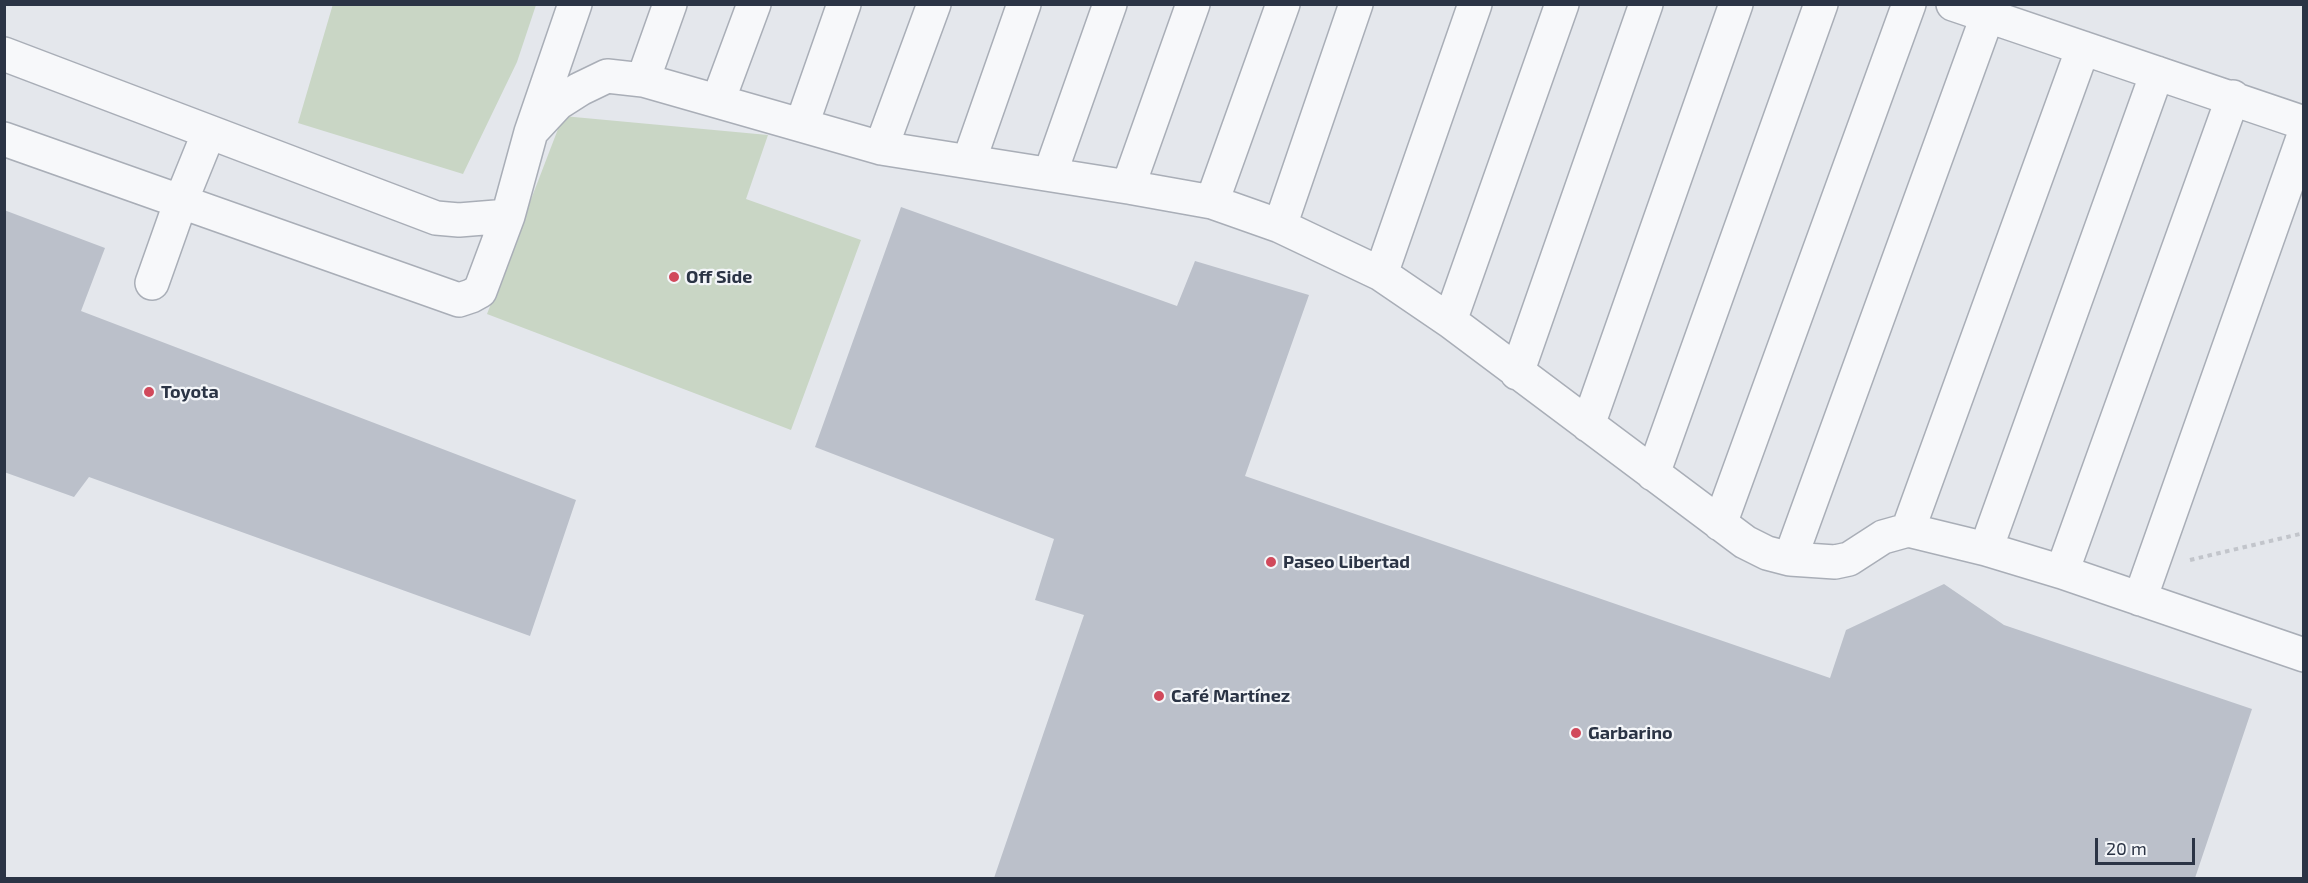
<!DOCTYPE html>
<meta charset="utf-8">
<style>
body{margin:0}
#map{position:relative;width:2308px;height:883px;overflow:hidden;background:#e4e7ec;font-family:"Exo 2",sans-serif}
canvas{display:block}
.frame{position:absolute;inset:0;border:6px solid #2b3445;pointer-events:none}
.scale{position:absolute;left:2095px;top:838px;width:100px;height:27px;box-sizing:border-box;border:3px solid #2b3445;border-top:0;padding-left:8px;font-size:18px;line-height:21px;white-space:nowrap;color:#2b3445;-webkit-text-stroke:4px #f4f6f9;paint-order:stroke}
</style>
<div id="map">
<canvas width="2308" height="883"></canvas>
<div class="frame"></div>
<div class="scale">20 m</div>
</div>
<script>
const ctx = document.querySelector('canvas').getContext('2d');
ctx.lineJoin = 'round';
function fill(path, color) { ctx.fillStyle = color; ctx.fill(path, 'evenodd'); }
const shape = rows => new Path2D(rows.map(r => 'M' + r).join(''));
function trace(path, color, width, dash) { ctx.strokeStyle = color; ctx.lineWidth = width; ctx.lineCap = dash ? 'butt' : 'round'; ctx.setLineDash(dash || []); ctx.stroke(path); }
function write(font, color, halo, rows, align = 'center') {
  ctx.font = font + ' "Exo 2",sans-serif'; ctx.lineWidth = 4.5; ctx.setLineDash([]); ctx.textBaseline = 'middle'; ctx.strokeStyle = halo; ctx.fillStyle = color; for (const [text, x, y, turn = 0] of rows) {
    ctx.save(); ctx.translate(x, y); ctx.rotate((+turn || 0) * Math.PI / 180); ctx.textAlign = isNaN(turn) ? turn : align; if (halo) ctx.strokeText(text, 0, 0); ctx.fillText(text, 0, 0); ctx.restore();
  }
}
fill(shape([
 [333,4,536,5,517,62,463,174,298,123],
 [563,116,768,135,746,199,861,240,791,430,487,314]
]), '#c9d6c5');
fill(shape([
 [901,207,1177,306,1195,261,1309,295,1245,476,1830,678,1846,630,1944,584,2004,625,2252,709,2195,878,994,878,1084,615,1035,600,1054,539,815,447],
 [4,210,105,248,81,311,576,500,530,636,89,477,74,497,4,472]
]), '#bbc0ca');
const minor = shape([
 [1953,4,2304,123],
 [4,54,436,218,459,220,508,216],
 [643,80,670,4],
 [718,101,754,4],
 [802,124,844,4],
 [531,132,558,103,580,89,607,76,643,80,881,148,1128,187,1212,202,1280,226,1381,274,1450,321,1745,542,1767,553,1790,559,1835,562,1849,559,1883,537,1908,530,1986,549,2062,572,2304,655],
 [4,139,459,300,471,296,480,291,508,216,531,132,575,4],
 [881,148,934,4],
 [969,161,1024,4],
 [1050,174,1110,4],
 [1128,187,1193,4],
 [1212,202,1283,4],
 [1280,226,1356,4],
 [1381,274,1475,4],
 [152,283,181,201,209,132],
 [1450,321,1562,4],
 [1517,373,1646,4],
 [1588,425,1736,4],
 [1653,474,1821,4],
 [1720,524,1909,4],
 [1908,530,2083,48],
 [1986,549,2157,73],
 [1790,559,1987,17],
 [2062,572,2233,97],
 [2140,599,2304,135]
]);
trace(minor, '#a9aeb7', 36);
trace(shape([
 [2190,560,2304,533]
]), '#c2c5cb', 4, [4.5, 4.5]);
trace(minor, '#f7f8fa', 33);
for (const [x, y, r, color] of [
 [674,277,6,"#d1495b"],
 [149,392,6,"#d1495b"],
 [1271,562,6,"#d1495b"],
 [1159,696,6,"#d1495b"],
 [1576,733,6,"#d1495b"]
]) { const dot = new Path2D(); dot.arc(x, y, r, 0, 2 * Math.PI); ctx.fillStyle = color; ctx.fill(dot); trace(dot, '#f4f6f9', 2); }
write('bold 18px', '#2b3445', '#f4f6f9', [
 ["Off Side",686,277],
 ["Toyota",161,392],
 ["Paseo Libertad",1283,562],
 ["Café Martínez",1171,696],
 ["Garbarino",1588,733]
], 'left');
</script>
